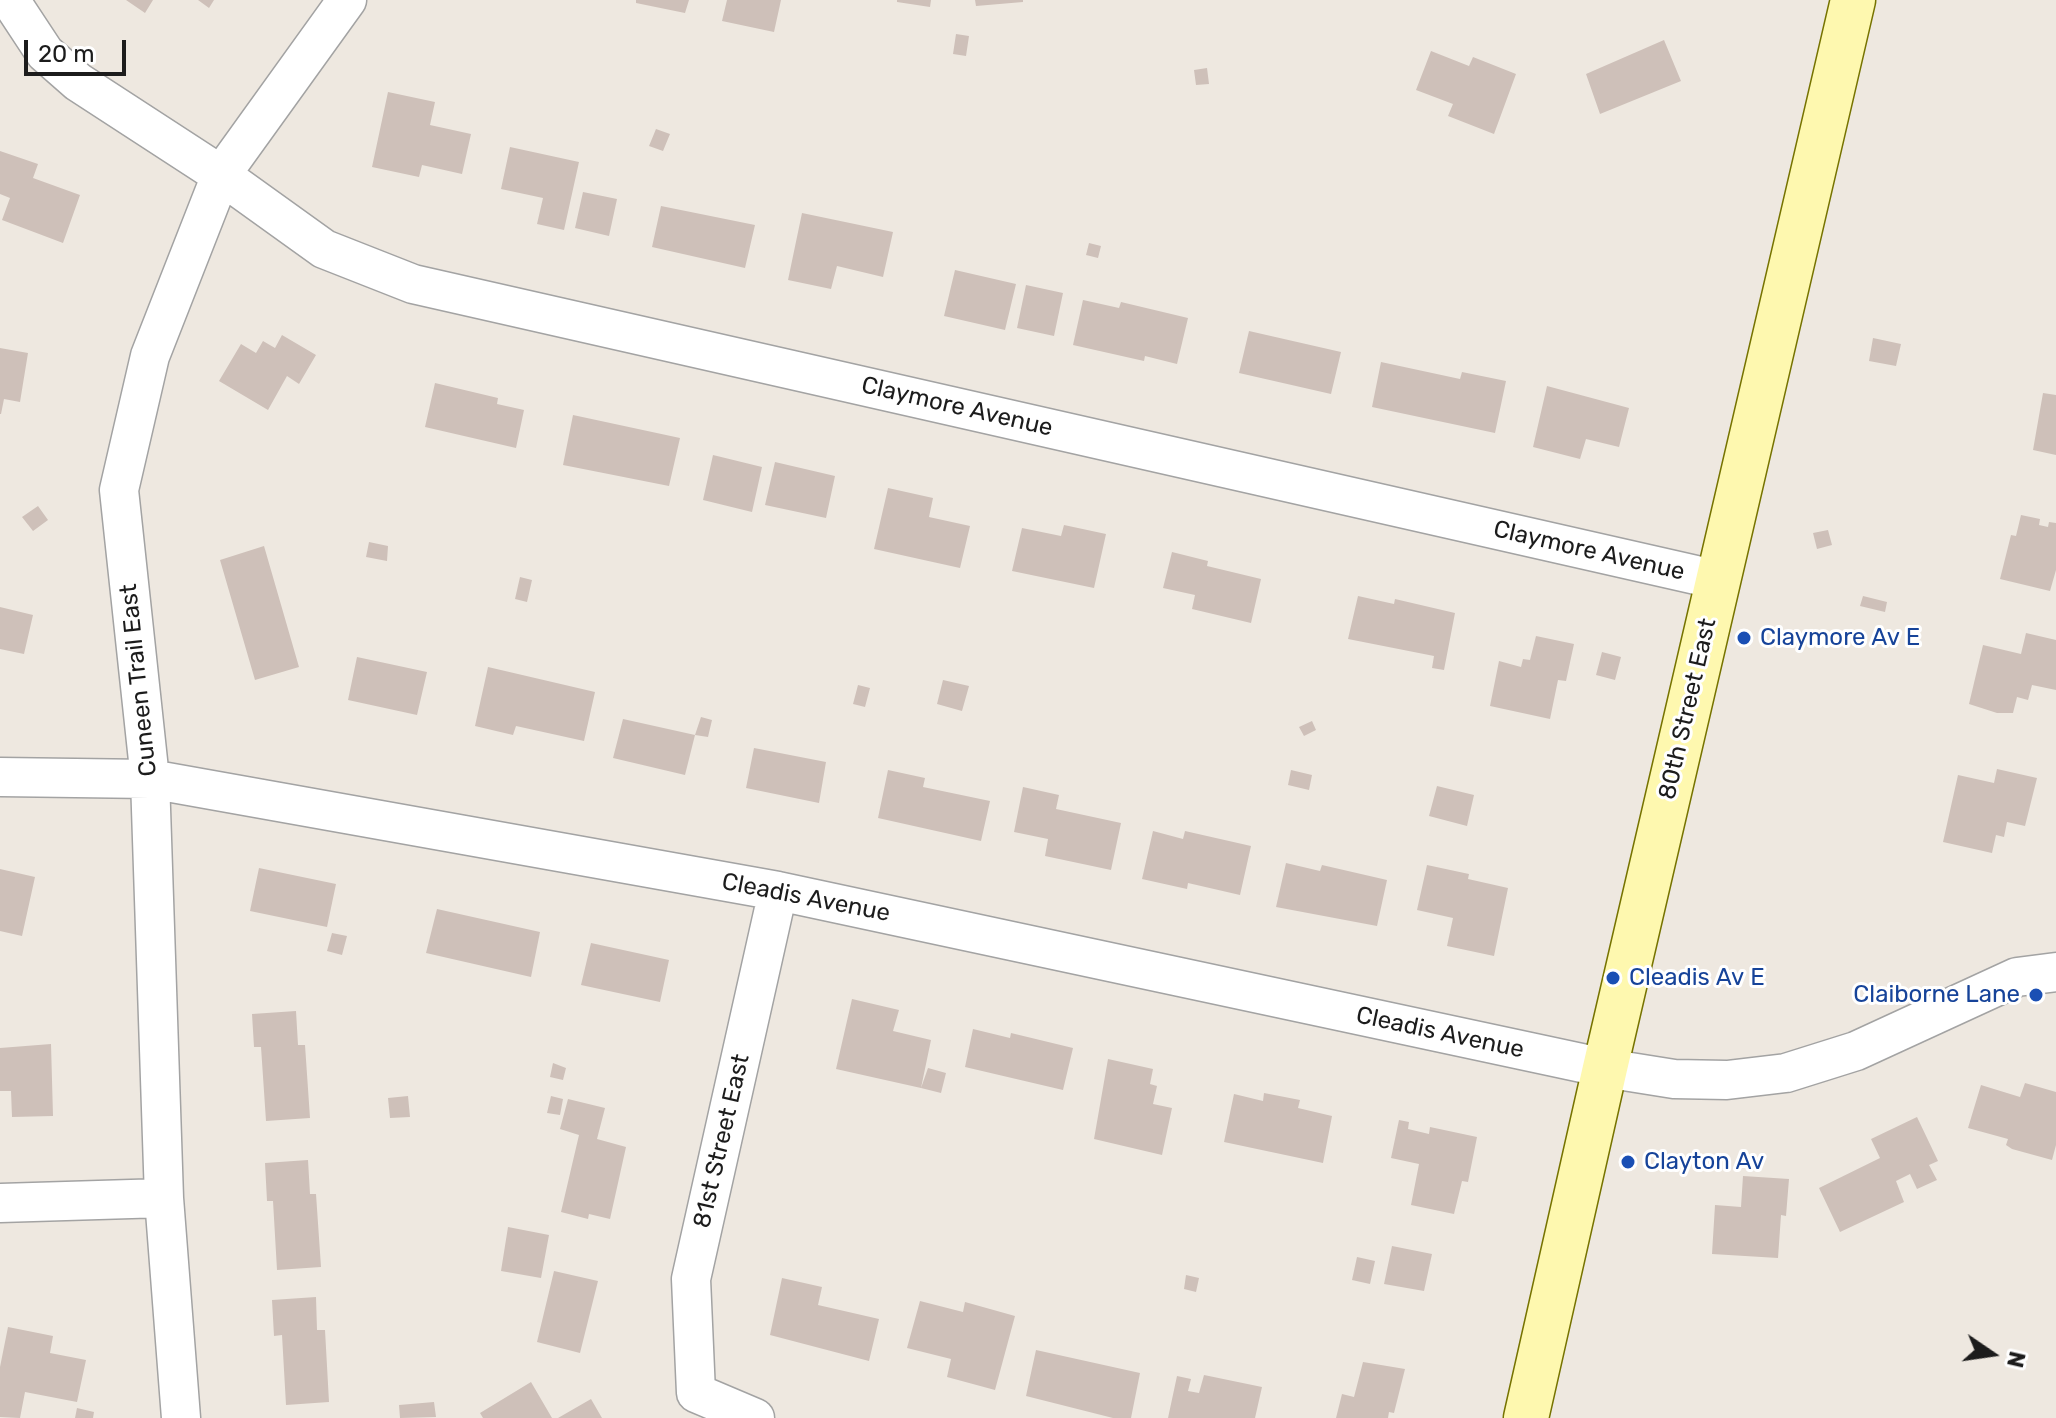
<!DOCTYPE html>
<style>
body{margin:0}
#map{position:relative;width:2056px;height:1418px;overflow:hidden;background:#eee8e0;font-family:Rubik,sans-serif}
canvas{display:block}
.north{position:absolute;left:1952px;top:1314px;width:80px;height:80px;-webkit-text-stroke:6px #fff;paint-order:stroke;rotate:103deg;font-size:22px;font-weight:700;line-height:32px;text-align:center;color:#1c1c1c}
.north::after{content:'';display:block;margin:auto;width:28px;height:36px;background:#1c1c1c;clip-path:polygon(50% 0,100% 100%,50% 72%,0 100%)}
.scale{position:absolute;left:24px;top:40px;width:102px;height:36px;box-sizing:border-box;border:4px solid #1c1c1c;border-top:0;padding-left:10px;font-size:24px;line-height:28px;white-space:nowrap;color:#1c1c1c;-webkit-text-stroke:6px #fff;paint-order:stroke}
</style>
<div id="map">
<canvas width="2056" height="1418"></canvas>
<div class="north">N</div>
<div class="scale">20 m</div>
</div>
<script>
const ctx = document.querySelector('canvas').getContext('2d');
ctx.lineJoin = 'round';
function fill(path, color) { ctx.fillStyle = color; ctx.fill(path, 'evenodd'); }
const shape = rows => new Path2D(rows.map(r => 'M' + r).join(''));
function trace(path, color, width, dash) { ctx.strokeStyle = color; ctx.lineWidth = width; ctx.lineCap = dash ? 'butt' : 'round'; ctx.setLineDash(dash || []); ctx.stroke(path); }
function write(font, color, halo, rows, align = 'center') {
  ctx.font = font + ' Rubik,sans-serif'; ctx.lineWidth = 6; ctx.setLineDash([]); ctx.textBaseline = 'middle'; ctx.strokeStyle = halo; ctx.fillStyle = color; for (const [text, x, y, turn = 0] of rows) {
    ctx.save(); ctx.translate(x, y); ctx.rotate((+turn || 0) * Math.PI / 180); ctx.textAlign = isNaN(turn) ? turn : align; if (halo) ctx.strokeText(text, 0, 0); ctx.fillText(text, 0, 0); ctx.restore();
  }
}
fill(shape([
 [126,0,153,0,145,13],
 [198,0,214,0,209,8],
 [636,0,689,0,685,13,636,3],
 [727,0,781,0,774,32,722,21],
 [897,0,931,0,930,7,897,2],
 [975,0,1023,0,1023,2,976,6],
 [956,34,969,36,966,56,953,54],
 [1664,40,1681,81,1600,114,1586,74],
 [1431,51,1469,66,1473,57,1516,74,1494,134,1448,116,1453,104,1416,90],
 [1207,68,1209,84,1196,85,1194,70],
 [388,92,435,102,430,125,471,134,462,174,422,165,419,177,372,167],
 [656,129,670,134,663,151,649,146],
 [510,147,579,162,564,230,537,224,543,198,501,189],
 [0,151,38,164,33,178,80,195,63,243,2,220,10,198,0,194],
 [583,192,617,199,609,236,575,228],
 [661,206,755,225,745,268,652,247],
 [802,213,893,232,883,277,837,266,831,289,788,280],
 [1089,243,1101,246,1098,258,1086,255],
 [955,270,1016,284,1005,330,944,316],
 [1026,285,1063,293,1054,336,1017,328],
 [1083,300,1119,308,1121,302,1188,318,1177,364,1145,356,1144,361,1073,345],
 [1249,331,1341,352,1331,394,1239,373],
 [282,335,316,355,299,384,287,376,268,410,219,381,241,344,256,353,263,341,275,348],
 [1873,338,1901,344,1896,366,1869,361],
 [0,348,28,353,20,402,4,399,1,414,0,414],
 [1381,362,1460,379,1462,372,1506,381,1495,433,1372,407],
 [435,383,498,398,497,404,524,410,516,448,425,427],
 [1547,386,1629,408,1619,447,1586,439,1580,459,1533,447],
 [2043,393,2056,395,2056,455,2033,450],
 [573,415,680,438,669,486,563,465],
 [713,455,762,467,752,512,703,500],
 [775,462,835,476,826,518,765,505],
 [888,488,933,498,929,517,970,526,960,568,874,549],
 [38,506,48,520,33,531,22,517],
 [2021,515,2040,519,2039,525,2048,527,2049,522,2056,523,2056,570,2050,591,2000,579,2011,535,2016,536],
 [1064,525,1106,534,1094,588,1012,571,1022,528,1061,536],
 [1828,530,1832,545,1817,549,1813,533],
 [369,542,388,546,387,561,366,557],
 [264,546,299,667,255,680,220,560],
 [1172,552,1208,561,1207,566,1261,579,1251,623,1192,609,1195,595,1163,588],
 [520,577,532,580,527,602,515,599],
 [1358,596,1394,604,1395,599,1455,613,1444,670,1432,668,1434,656,1348,639],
 [1863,596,1887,602,1885,612,1860,606],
 [0,607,33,615,24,654,0,649],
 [2026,633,2056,640,2056,690,2032,685,2028,700,2017,697,2013,713,1997,713,1969,704,1983,645,2021,654],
 [1536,636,1574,644,1566,681,1558,680,1550,719,1490,706,1499,661,1521,667,1523,659,1530,660],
 [1602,652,1621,657,1615,680,1596,675],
 [357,657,427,672,417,715,348,700],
 [488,667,595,692,584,741,516,726,513,735,475,726],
 [943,680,969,686,962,711,937,704],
 [858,685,870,688,865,707,853,704],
 [701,717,712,720,708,737,695,735,685,775,613,758,623,719,695,735],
 [1312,721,1316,730,1304,736,1299,727],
 [754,748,826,762,819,803,746,788],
 [1997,769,2037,778,2025,826,2007,822,2004,837,1996,835,1992,853,1943,842,1958,775,1994,783],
 [888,770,925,778,923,787,990,801,981,841,878,818],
 [1291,770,1312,775,1309,790,1288,785],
 [1437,786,1474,795,1467,826,1429,816],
 [1023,787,1059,795,1056,809,1121,823,1111,870,1045,856,1048,839,1014,832],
 [1153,831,1183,839,1185,831,1251,846,1240,895,1188,883,1187,889,1142,879],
 [1286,863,1320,871,1322,865,1387,880,1377,926,1276,907],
 [1427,865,1469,874,1468,879,1508,888,1494,956,1447,946,1453,918,1417,910],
 [259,868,336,884,327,927,250,911],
 [0,869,35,877,22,936,0,931],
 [437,909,540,932,531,977,426,953],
 [332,933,347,936,342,955,327,951],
 [591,943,669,960,660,1002,581,985],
 [852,999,899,1010,893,1031,931,1040,921,1088,836,1069],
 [296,1011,298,1045,305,1045,310,1118,266,1121,261,1047,254,1047,252,1014],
 [973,1029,1010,1038,1011,1033,1073,1048,1063,1090,965,1067],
 [51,1044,53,1116,12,1117,11,1091,0,1091,0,1048],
 [1108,1059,1153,1069,1150,1084,1157,1086,1153,1104,1172,1108,1162,1155,1094,1139],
 [553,1063,566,1068,563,1080,550,1077],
 [928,1068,946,1073,941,1093,921,1088],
 [2025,1083,2056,1092,2056,1145,2052,1160,2012,1149,2006,1145,2008,1139,1968,1128,1981,1085,2020,1097],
 [1264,1093,1300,1100,1298,1108,1332,1116,1323,1163,1224,1142,1234,1094,1263,1101],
 [408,1096,410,1117,390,1118,388,1098],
 [551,1096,563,1099,560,1115,547,1113],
 [568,1099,605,1108,597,1139,626,1147,610,1219,589,1214,588,1219,561,1212,579,1135,560,1129],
 [1917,1117,1938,1161,1929,1165,1937,1180,1917,1189,1910,1174,1896,1181,1904,1202,1840,1232,1819,1188,1880,1158,1871,1139],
 [1399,1120,1409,1122,1408,1129,1429,1134,1430,1127,1477,1137,1468,1182,1462,1181,1454,1214,1411,1205,1419,1164,1391,1158],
 [308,1160,310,1194,316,1194,321,1267,277,1270,273,1201,267,1201,265,1163],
 [1743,1176,1789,1179,1786,1216,1781,1215,1778,1258,1712,1254,1715,1205,1741,1207],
 [508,1227,549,1235,541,1278,501,1271],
 [1392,1246,1432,1254,1424,1291,1384,1284],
 [1357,1257,1375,1261,1370,1284,1352,1280],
 [554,1271,598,1281,580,1353,537,1342],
 [1186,1275,1199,1278,1196,1292,1184,1289],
 [782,1278,822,1287,818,1305,879,1319,869,1361,770,1335],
 [316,1297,317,1330,325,1330,329,1402,286,1405,282,1335,274,1336,272,1300],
 [920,1301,963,1312,965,1302,1015,1316,995,1390,947,1377,951,1359,907,1348],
 [8,1327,53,1336,50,1353,86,1360,77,1402,25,1392,20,1418,0,1417,0,1367],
 [1036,1350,1140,1373,1131,1418,1113,1418,1026,1396],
 [1363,1362,1405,1369,1394,1413,1389,1412,1388,1418,1336,1418,1342,1394,1354,1397],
 [1204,1375,1262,1387,1255,1418,1168,1418,1177,1376,1191,1379,1188,1391,1199,1393],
 [531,1382,552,1418,483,1418,480,1413],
 [591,1399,602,1418,558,1418],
 [434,1402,436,1417,400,1418,399,1405],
 [77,1408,94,1412,93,1418,75,1418]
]), '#cec0b9');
const street = shape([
 [10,0,45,53,78,82,221,175,324,249,413,284,1718,580],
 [0,777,150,779,778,891,1605,1068,1674,1079,1727,1080,1786,1073,1856,1051,2017,977,2056,972],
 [0,1203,164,1198],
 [181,1418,164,1198,150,779,119,490,150,356,221,175,347,0],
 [755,1418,696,1393,691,1279,778,891]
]);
const secondary = shape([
 [1526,1418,1605,1068,1853,0]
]);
trace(street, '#a3a3a3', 41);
trace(secondary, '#767300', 47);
trace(street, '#fff', 38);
trace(secondary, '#fef8af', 44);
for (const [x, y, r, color] of [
 [1744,638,8,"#1a4fb4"],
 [1613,978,8,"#1a4fb4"],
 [2036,995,8,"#1a4fb4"],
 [1628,1162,8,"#1a4fb4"]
]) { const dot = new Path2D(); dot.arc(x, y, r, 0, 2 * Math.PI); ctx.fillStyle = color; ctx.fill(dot); trace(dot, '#fff', 3); }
write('24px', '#1c1c1c', '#fff', [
 ["Claymore Avenue",957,407,13],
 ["Claymore Avenue",1589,551,13],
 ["Cuneen Trail East",139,680,-96],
 ["80th Street East",1688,709,-77],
 ["Cleadis Avenue",806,898,11],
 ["Cleadis Avenue",1440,1033,12],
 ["81st Street East",722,1141,-77]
]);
write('24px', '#164399', '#fff', [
 ["Claymore Av E",1760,638],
 ["Cleadis Av E",1629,978],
 ["Claiborne Lane",2020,995,"right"],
 ["Clayton Av",1644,1162]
], 'left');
</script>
